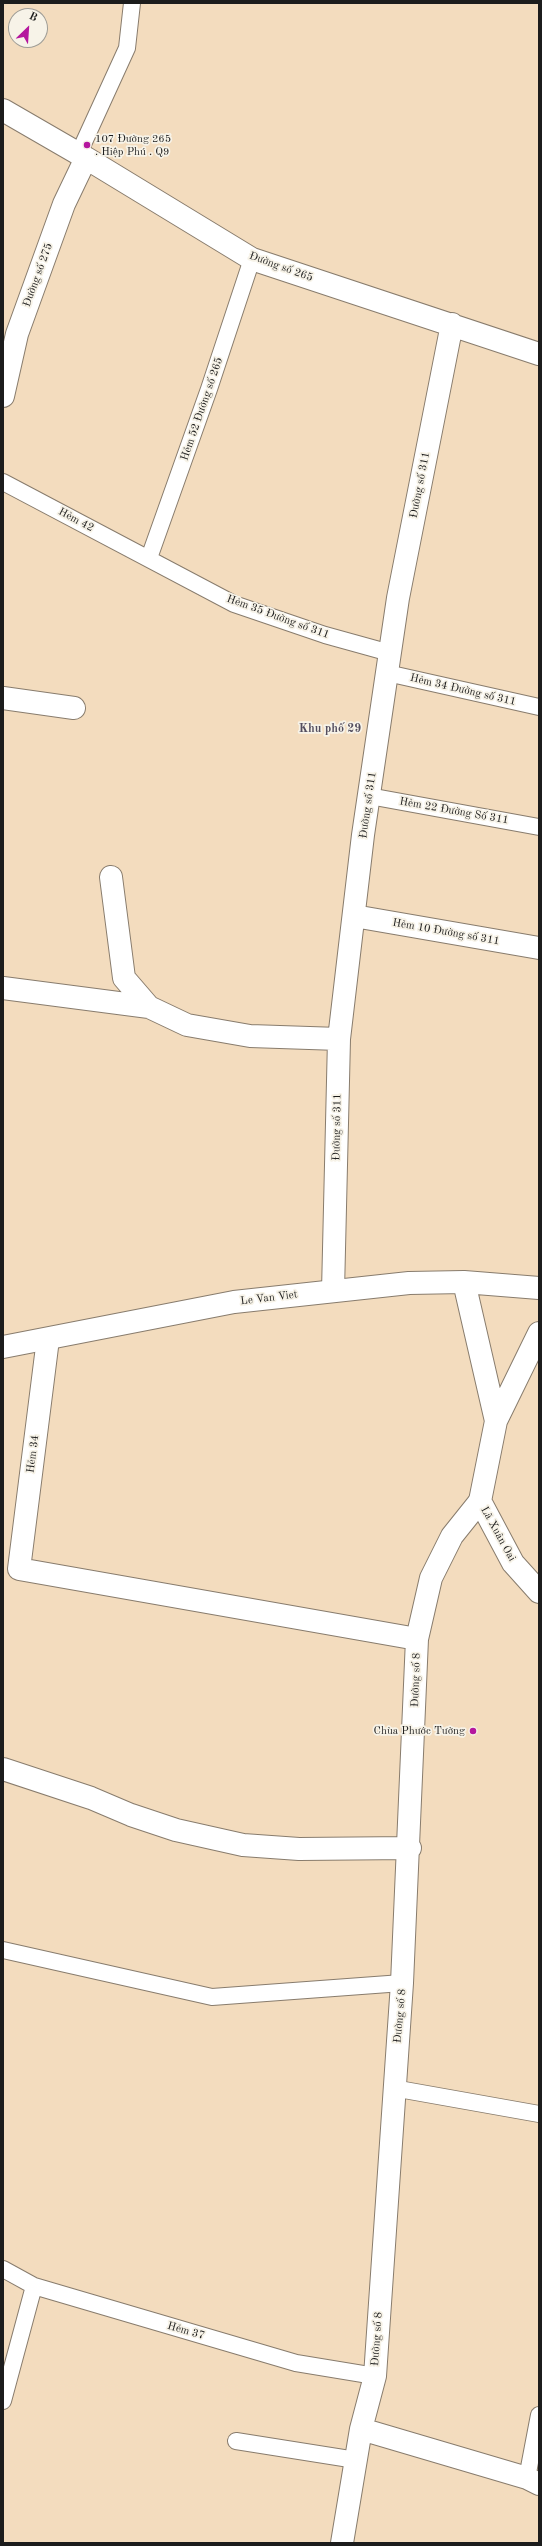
<!DOCTYPE html>
<meta charset="utf-8">
<style>
body{margin:0}
#map{position:relative;width:542px;height:2546px;overflow:hidden;background:#f3dcbe;font-family:"Old Standard TT",serif}
canvas{display:block}
.frame{position:absolute;inset:0;border:4px solid #1c1c1c;pointer-events:none}
.north{position:absolute;left:8px;top:8px;width:40px;height:40px;box-sizing:border-box;background:#f7f3e8;border:1px solid #9f9d96;border-radius:50%;rotate:25deg;font-size:11px;font-weight:700;line-height:16px;text-align:center;color:#1c1c1c}
.north::after{content:'';display:block;margin:auto;width:14px;height:18px;background:#b5179e;clip-path:polygon(50% 0,100% 100%,50% 72%,0 100%)}
</style>
<div id="map">
<canvas width="542" height="2546"></canvas>
<div class="frame"></div>
<div class="north">B</div>
</div>
<script>
const ctx = document.querySelector('canvas').getContext('2d');
ctx.lineJoin = 'round';
const shape = rows => new Path2D(rows.map(r => 'M' + r).join(''));
function trace(path, color, width, dash) { ctx.strokeStyle = color; ctx.lineWidth = width; ctx.lineCap = dash ? 'butt' : 'round'; ctx.setLineDash(dash || []); ctx.stroke(path); }
function write(font, color, halo, rows, align = 'center') {
  ctx.font = font + ' "Old Standard TT",serif'; ctx.lineWidth = 3.5; ctx.setLineDash([]); ctx.textBaseline = 'middle'; ctx.strokeStyle = halo; ctx.fillStyle = color; for (const [text, x, y, turn = 0] of rows) {
    ctx.save(); ctx.translate(x, y); ctx.rotate((+turn || 0) * Math.PI / 180); ctx.textAlign = isNaN(turn) ? turn : align; if (halo) ctx.strokeText(text, 0, 0); ctx.fillText(text, 0, 0); ctx.restore();
  }
}
const lane = shape([
 [79,153,127,48,132,3],
 [3,482,234,604,325,635,390,653],
 [149,558,209,389,252,259],
 [387,673,539,707],
 [369,796,539,827],
 [3,1950,212,1997,402,1983],
 [393,2088,539,2114],
 [3,2269,34,2286,296,2363,375,2376],
 [3,2401,34,2286],
 [236,2441,356,2460],
 [527,2478,539,2415]
]);
const street = shape([
 [3,110,86,158,252,259,539,354],
 [3,396,17,334,64,204,86,158],
 [3,698,74,708],
 [111,877,124,978,149,1007,187,1025,250,1036,339,1039],
 [354,916,539,948],
 [3,988,149,1007],
 [333,1291,339,1039,363,835,398,598,452,324],
 [48,1339,19,1569,417,1639],
 [3,1769,91,1798,131,1815,176,1830,243,1845,299,1849,410,1848],
 [361,2429,527,2478,539,2484],
 [342,2543,361,2429,375,2376,402,1983,417,1639,431,1578,452,1536,480,1501]
]);
const secondary = shape([
 [464,1282,496,1421],
 [539,1333,496,1421,480,1501,513,1563,539,1592],
 [3,1347,234,1302,409,1283,464,1282,539,1288]
]);
trace(lane, '#887c6d', 18);
trace(street, '#887c6d', 24);
trace(secondary, '#887c6d', 24);
trace(lane, '#fff', 16);
trace(street, '#fff', 22);
trace(secondary, '#fff', 22);
for (const [x, y, r, color] of [
 [87,145,4,"#b5179e"],
 [473,1731,4,"#b5179e"]
]) { const dot = new Path2D(); dot.arc(x, y, r, 0, 2 * Math.PI); ctx.fillStyle = color; ctx.fill(dot); trace(dot, '#f7f3e8', 1.5); }
write('11px', '#1c1c1c', '#f7f3e8', [
 ["107 Đường 265",95,139],
 [". Hiệp Phú . Q9",95,152],
 ["Chùa Phước Tường",465,1731,"right"]
], 'left');
write('11px', '#1c1c1c', '#f7f3e8', [
 ["Đường số 265",281,267,20],
 ["Đường số 275",38,275,-70],
 ["Hẻm 52 Đường số 265",202,409,-71],
 ["Đường số 311",420,485,-79],
 ["Hẻm 42",76,520,28],
 ["Hẻm 35 Đường số 311",278,617,20],
 ["Hẻm 34 Đường số 311",463,690,13],
 ["Đường số 311",368,805,-82],
 ["Hẻm 22 Đường Số 311",454,811,10],
 ["Hẻm 10 Đường số 311",446,932,10],
 ["Đường số 311",337,1127,-89],
 ["Le Van Viet",269,1298,-7],
 ["Hẻm 34",33,1454,-83],
 ["Lã Xuân Oai",498,1534,61],
 ["Đường số 8",416,1680,-88],
 ["Đường số 8",400,2016,-85],
 ["Hẻm 37",186,2331,16],
 ["Đường số 8",377,2339,-86]
]);
write('bold 12px', '#534d5e', '#f7f3e8', [
 ["Khu phố 29",330,729]
]);
</script>
